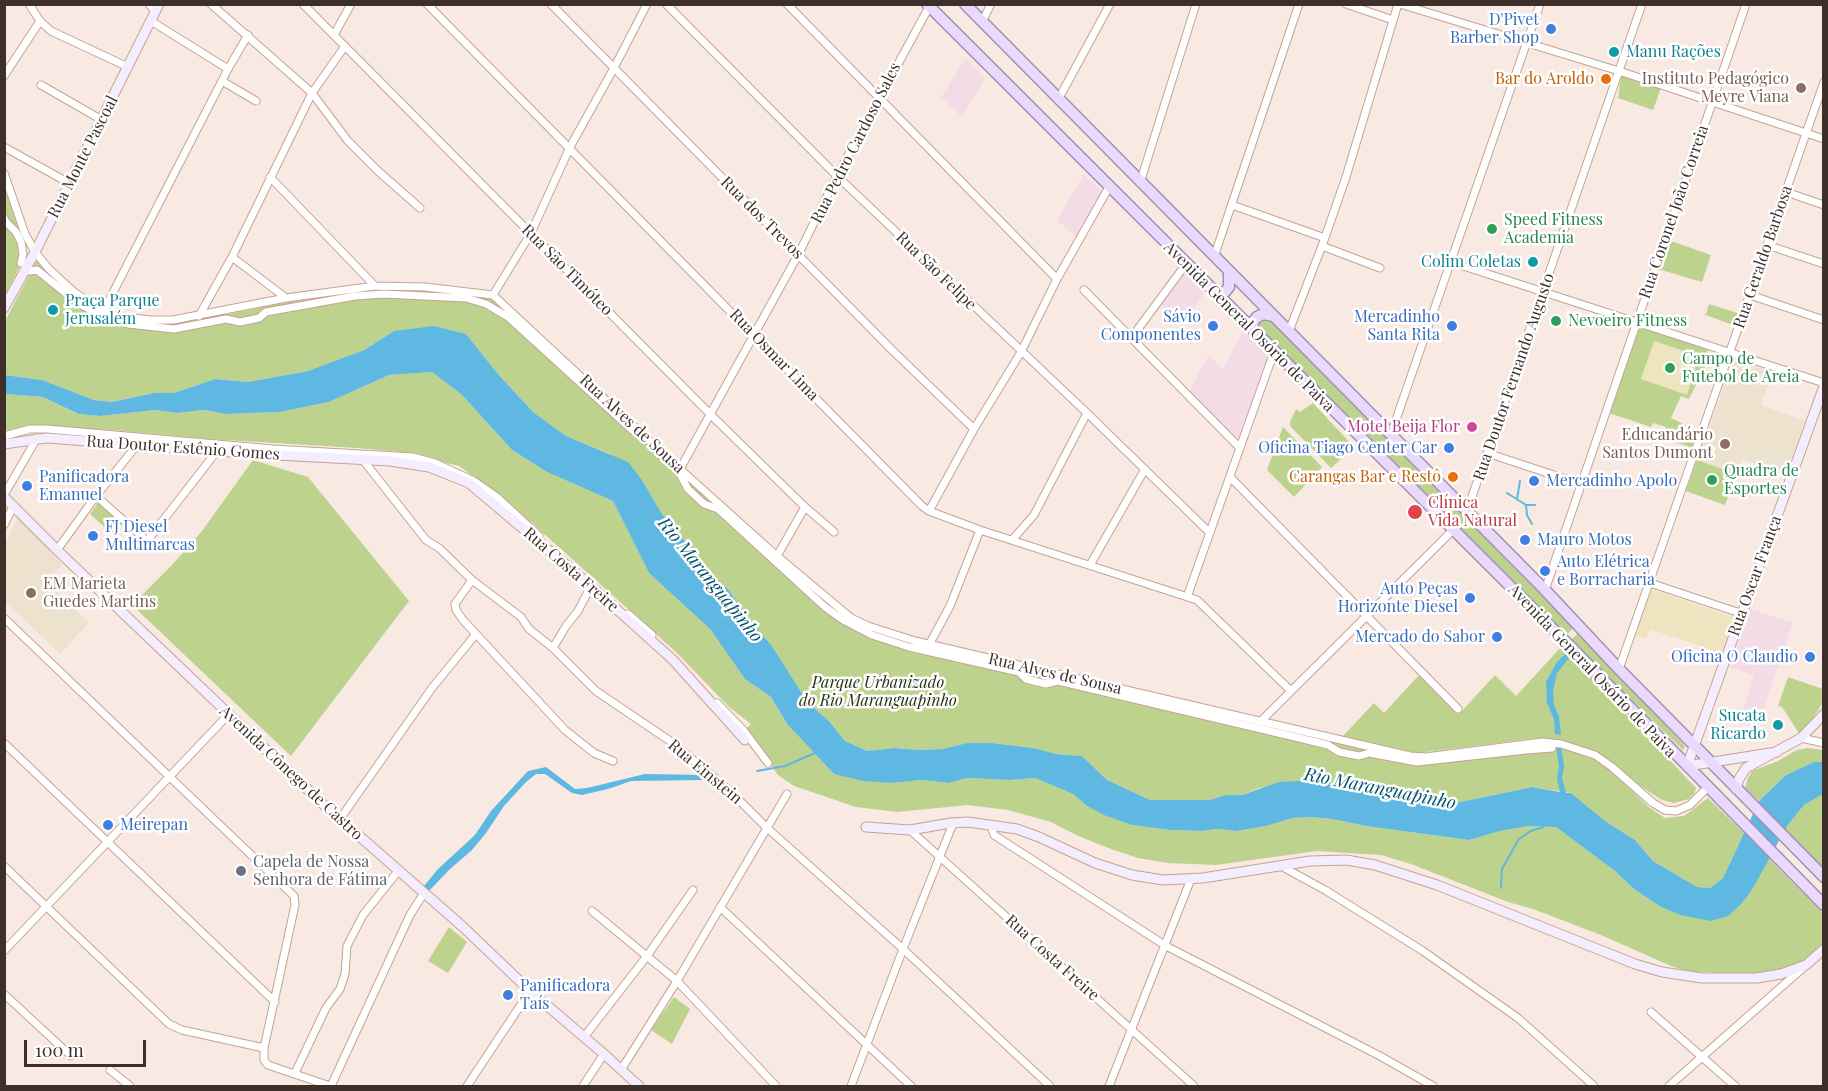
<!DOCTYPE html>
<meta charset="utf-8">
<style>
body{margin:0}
#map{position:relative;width:1828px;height:1091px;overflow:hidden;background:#f9e9e3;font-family:"Playfair Display",serif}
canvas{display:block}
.frame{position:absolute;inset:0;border:6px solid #3e2f2a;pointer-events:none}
.scale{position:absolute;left:24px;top:1040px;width:122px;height:27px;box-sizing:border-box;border:3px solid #3e2f2a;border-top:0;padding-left:8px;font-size:18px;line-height:21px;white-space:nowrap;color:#3e2f2a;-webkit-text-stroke:4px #fff;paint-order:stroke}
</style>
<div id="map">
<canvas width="1828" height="1091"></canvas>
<div class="frame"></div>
<div class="scale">100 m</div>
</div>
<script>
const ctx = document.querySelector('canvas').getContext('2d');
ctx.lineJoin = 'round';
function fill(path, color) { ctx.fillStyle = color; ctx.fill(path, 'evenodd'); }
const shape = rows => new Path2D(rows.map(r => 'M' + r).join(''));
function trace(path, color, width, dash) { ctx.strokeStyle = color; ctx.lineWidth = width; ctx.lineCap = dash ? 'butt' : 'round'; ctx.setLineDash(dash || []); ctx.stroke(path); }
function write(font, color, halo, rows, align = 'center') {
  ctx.font = font + ' "Playfair Display",serif'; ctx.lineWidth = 5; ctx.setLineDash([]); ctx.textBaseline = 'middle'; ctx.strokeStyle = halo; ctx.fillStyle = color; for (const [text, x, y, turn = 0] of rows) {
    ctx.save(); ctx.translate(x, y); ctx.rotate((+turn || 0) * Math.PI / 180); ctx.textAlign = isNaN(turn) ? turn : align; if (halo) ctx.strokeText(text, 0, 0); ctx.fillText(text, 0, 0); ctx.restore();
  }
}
fill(shape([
 [966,58,985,78,962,117,941,97],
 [1084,174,1100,190,1101,195,1077,237,1057,220],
 [1185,271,1206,291,1182,325,1160,304],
 [1244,329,1270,355,1238,445,1187,395,1208,356,1223,368],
 [1750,609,1793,623,1757,728,1739,722,1754,676,1729,667]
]), '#f4dce6');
fill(shape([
 [1734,359,1773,372,1761,405,1805,421,1786,474,1742,459,1725,505,1686,491],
 [18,516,62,565,51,576,50,584,89,623,60,654,5,601,4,547]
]), '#ede2ce');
fill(shape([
 [1621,76,1661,88,1653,110,1618,98],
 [4,187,22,237,24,258,5,295],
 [1668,240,1711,255,1702,282,1658,269],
 [37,260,47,273,71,294,100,316,174,326,290,301,374,290,457,294,491,298,686,479,781,562,866,628,915,645,1399,758,1543,745,1561,747,1594,758,1610,770,1650,808,1665,818,1684,816,1708,798,1744,833,1723,878,1710,888,1697,887,1653,861,1635,840,1605,821,1571,793,1532,787,1451,804,1314,780,1259,788,1242,795,1225,795,1210,800,1150,800,1107,780,1082,756,1056,754,1034,748,992,743,967,743,942,749,920,750,895,748,867,751,845,741,829,721,808,703,772,646,747,617,728,589,703,571,685,541,662,514,642,480,610,454,566,436,533,412,498,374,466,334,394,331,364,350,308,371,248,382,215,379,174,393,154,393,110,402,94,400,42,380,5,375,4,323],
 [1709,304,1740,314,1736,326,1703,314,1706,314],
 [1261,318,1269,319,1530,581,1573,628,1567,635,1257,328,1257,321],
 [1638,326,1707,349,1709,357,1706,365,1689,399,1681,396,1671,418,1699,432,1693,448,1663,438,1666,427,1653,423,1651,427,1609,413],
 [432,372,462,395,512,450,547,472,613,501,649,573,710,629,745,679,771,697,787,724,834,774,893,783,921,780,949,783,967,778,1010,780,1035,778,1073,794,1087,806,1132,825,1170,830,1201,831,1218,829,1237,831,1266,826,1293,818,1311,817,1332,819,1366,826,1469,840,1500,831,1529,826,1556,827,1615,871,1634,889,1661,907,1680,915,1752,890,1768,858,1823,913,1823,946,1811,957,1781,973,1732,977,1712,972,1690,972,1671,966,1601,935,1533,909,1508,902,1411,864,1381,855,1317,851,1216,865,1168,863,1138,858,1111,849,1078,836,1051,822,1008,810,968,805,897,812,856,807,794,786,778,775,746,729,751,724,729,707,676,652,505,499,459,466,402,452,357,448,209,439,113,430,26,427,5,431,5,394,43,397,77,414,100,416,155,410,178,413,204,410,226,414,280,412,329,402,389,375],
 [1313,403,1354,447,1331,468,1291,427,1290,422,1296,409,1300,412],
 [1283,427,1322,467,1294,497,1267,470],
 [253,460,308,477,409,601,291,756,132,605,172,565,202,531],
 [1697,460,1736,474,1725,505,1686,491],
 [99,501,122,523,112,534,90,514],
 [1578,633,1685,746,1683,750,1571,640],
 [1562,646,1696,788,1695,792,1689,799,1674,803,1662,800,1628,778,1615,764,1598,753,1562,741,1538,738,1418,753,1342,737,1374,703,1384,713,1419,675,1459,714,1495,675,1516,696],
 [1788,677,1823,689,1823,702,1811,722,1800,735,1782,707,1778,706],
 [1808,748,1823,750,1823,762,1814,762,1786,775,1759,801,1745,788,1748,778,1752,771,1778,761,1797,750],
 [1823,794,1823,868,1783,831,1804,805],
 [449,927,467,942,448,973,428,961],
 [674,997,690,1009,672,1044,651,1030]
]), '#bdd28d');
fill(shape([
 [1654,341,1699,356,1687,395,1641,379],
 [1651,589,1735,618,1723,654,1650,629,1646,639,1635,635]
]), '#eee4bf');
fill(shape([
 [434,326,466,334,498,374,533,412,566,436,628,462,642,480,662,514,685,541,703,571,728,589,747,617,772,646,808,703,829,721,845,741,867,751,895,748,920,750,942,749,967,743,992,743,1034,748,1056,754,1082,756,1107,780,1150,800,1210,800,1225,795,1242,795,1279,782,1314,780,1451,804,1532,787,1560,792,1557,779,1559,767,1556,747,1561,747,1564,766,1562,778,1566,793,1571,793,1605,821,1635,840,1653,861,1697,887,1710,888,1723,878,1759,801,1786,775,1814,762,1823,762,1823,794,1804,805,1787,826,1752,890,1741,904,1728,916,1711,921,1680,915,1661,907,1634,889,1615,871,1556,827,1529,826,1500,831,1469,840,1366,826,1332,819,1311,817,1293,818,1266,826,1237,831,1218,829,1201,831,1170,830,1132,825,1104,815,1087,806,1073,794,1035,778,1010,780,967,778,949,783,921,780,893,783,863,781,834,774,787,724,771,697,745,679,710,629,649,573,613,501,547,472,512,450,462,395,432,372,389,375,329,402,280,412,226,414,204,410,178,413,155,410,100,416,78,414,43,397,5,394,5,375,42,380,94,400,111,402,154,393,174,393,215,379,248,382,308,371,364,350,394,331],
 [1565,654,1569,658,1557,673,1553,691,1554,705,1559,716,1561,735,1555,734,1554,719,1547,703,1546,682,1557,662],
 [546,767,575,789,587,788,645,774,707,775,711,778,704,780,631,781,608,789,582,795,572,793,545,774,536,774,526,782,504,806,486,833,472,850,449,870,429,891,424,886,438,869,475,835,491,811,528,771]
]), '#5fb8e1');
trace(shape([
 [1507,493,1526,505],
 [1517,499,1520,481],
 [1532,524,1527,515,1526,505,1535,505],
 [757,771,785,766,817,752],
 [1501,888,1502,869,1519,839,1531,831,1543,827]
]), '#5fb8e1', 2);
const street = shape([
 [29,4,40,21,51,31,128,67],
 [149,4,155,11],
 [211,4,312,93,348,141,378,171,420,208],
 [303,4,711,415,805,507,834,532],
 [427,4,922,506,929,511,980,530,1197,600,1290,690],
 [551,4,892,350,974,429],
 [666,4,837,176,1087,413,1210,533],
 [787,4,1057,279],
 [1346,4,1393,20],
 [1400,4,1619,71,1824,139],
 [151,21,228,69],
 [982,22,991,4],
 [334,35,351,4],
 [4,76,40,21],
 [222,81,256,101],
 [41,85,102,120],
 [1058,100,1110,4],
 [4,147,69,183],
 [4,173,25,234,35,252,49,269,74,292,103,312,115,316,151,320,173,320,286,298,375,286,425,287,493,295,680,469,777,556,851,618,868,626,915,641,1410,756,1426,757,1542,742,1561,744,1595,755,1612,767,1653,803,1665,810,1676,811,1690,805,1708,787],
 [270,177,375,286],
 [1140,183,1196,4],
 [1786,192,1824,205],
 [1232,205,1325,238],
 [4,218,6,222,16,232,21,242,23,254,21,263],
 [1767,245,1824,264],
 [1322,246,1380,268],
 [232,257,286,298],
 [1214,257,1299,4],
 [1451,262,1824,383],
 [30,271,37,270,78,303,101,316,128,324,174,329,226,319,240,322,259,318,266,312,355,296,384,294,466,298,486,304,508,317,632,430],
 [1084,290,1240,448],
 [493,295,531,233,570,147,614,68,647,4],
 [1750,295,1824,320],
 [103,312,228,69,248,35],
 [199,316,232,257,312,93,345,46],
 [1289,331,1322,246,1346,177,1398,4],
 [1132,337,1186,264],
 [1391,434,1540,4],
 [4,436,30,429,47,429,273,449,413,457,435,463,474,481,497,497,539,536],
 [1487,453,1581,484],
 [363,460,426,540,439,548,472,580,521,617,529,629,553,648,596,691,673,743,730,791,766,827,903,949,1050,1086],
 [680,469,798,255,837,176,929,7],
 [680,474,688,489,704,504,718,509,825,607,843,620,872,635,909,647,1019,672,1026,679,1046,684,1058,681,1295,737,1328,745,1339,752,1359,756,1369,753,1417,762,1526,750,1552,748],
 [1230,477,1458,709],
 [4,495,37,438],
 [96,496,147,541,217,451],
 [929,511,974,429,1021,352,1057,279,1109,187],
 [1467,511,1642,4],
 [4,525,14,505],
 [1012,540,1034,515,1087,413],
 [57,550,96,496,137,445],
 [777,556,805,507],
 [1090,565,1145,469],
 [472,580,455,604,456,610,463,620,565,730,594,753,613,761],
 [1650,583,1743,614],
 [1545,590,1746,4],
 [1187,597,1274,352],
 [628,614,652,635],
 [4,618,294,896,295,905,264,1048,264,1060,268,1065,330,1086],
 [929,645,950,606,980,530],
 [553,648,566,626,578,611,591,586],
 [1619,669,1824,82],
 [717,703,744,731,768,763],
 [1260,722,1453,530],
 [1801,738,1824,743],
 [4,743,275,1002],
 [340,819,432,688,476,634],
 [991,825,994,835,1166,946,1380,1056,1433,1086],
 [910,830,1194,1086],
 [4,866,169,1024,182,1030,264,1048],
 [1281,866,1325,890,1423,951,1518,1018,1594,1086],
 [720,907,911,1086],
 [592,911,677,981,776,1086],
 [4,951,228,715],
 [4,994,71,1056],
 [1651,1012,1735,1086],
 [584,1037,647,956,693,890],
 [110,1070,130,1086],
 [621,1070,677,981,787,794],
 [295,1073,326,1008,340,989,345,974,347,946,363,915,399,870],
 [331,1086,410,915,424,893],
 [467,1086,530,991],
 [583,1086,604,1054],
 [851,1086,903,949,952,826,951,823],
 [1109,1086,1191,879],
 [1669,1086,1804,967]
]);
const secondary = shape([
 [4,308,35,252,159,4],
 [4,444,47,438,258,454,390,461,429,467,469,483,591,586,673,660,745,740],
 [4,497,57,550,325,806,462,926,530,991,604,1054,639,1086],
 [1777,752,1687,766,1824,386],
 [1736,789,1739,779,1746,768,1801,738,1824,714],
 [866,827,910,830,951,823,968,822,1017,829,1039,837,1095,863,1132,875,1163,880,1203,878,1310,861,1346,860,1375,865,1437,885,1635,964,1662,972,1702,978,1757,978,1781,974,1806,965,1824,949]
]);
const primary = shape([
 [927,4,1568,644,1824,905],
 [965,4,1545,590,1619,669,1824,877],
 [1216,293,1225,292,1229,287,1229,272],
 [1255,333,1252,323,1257,317,1263,314,1273,316]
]);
trace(street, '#c7a294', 9);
trace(secondary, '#c7a294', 11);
trace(primary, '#a38fb2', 13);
trace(street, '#fff', 7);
trace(secondary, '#f4edfe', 9);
trace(primary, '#e9dafd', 10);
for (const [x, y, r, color] of [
 [1551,29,6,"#3f7fe0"],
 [1614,52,6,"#0f9aa8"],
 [1606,79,6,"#e8710a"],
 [1801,88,6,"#8d6e63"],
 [1492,229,6,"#2e9e5b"],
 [1533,262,6,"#0f9aa8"],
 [53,310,6,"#0f9aa8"],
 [1556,321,6,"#2e9e5b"],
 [1213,326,6,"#3f7fe0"],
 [1452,326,6,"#3f7fe0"],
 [1670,368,6,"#2e9e5b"],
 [1472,427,6,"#d1479c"],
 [1725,444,6,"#8d6e63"],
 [1449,448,6,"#3f7fe0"],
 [1453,477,6,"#e8710a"],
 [1712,480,6,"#2e9e5b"],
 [1534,481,6,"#3f7fe0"],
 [27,486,6,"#3f7fe0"],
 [1415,512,8,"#e0444e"],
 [93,536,6,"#3f7fe0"],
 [1525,540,6,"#3f7fe0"],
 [1545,571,6,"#3f7fe0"],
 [31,593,6,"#8d6e63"],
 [1470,598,6,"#3f7fe0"],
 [1497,637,6,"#3f7fe0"],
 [1810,657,6,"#3f7fe0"],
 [1778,725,6,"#0f9aa8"],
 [108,825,6,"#3f7fe0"],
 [241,871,6,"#6b7280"],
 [508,995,6,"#3f7fe0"]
]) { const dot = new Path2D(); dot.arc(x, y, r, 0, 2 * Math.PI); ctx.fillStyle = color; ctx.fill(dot); trace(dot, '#fff', 2); }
write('16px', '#366cbe', '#fff', [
 ["D'Pivet",1539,20],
 ["Barber Shop",1539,38],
 ["Sávio",1201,317],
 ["Componentes",1201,335],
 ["Mercadinho",1440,317],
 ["Santa Rita",1440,335],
 ["Oficina Tiago Center Car",1437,448],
 ["Panificadora",39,477,"left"],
 ["Emanuel",39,495,"left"],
 ["Mercadinho Apolo",1546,481,"left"],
 ["FJ Diesel",105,527,"left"],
 ["Multimarcas",105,545,"left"],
 ["Mauro Motos",1537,540,"left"],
 ["Auto Elétrica",1557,562,"left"],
 ["e Borracharia",1557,580,"left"],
 ["Auto Peças",1458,589],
 ["Horizonte Diesel",1458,607],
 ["Mercado do Sabor",1485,637],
 ["Oficina O Claudio",1798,657],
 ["Meirepan",120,825,"left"],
 ["Panificadora",520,986,"left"],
 ["Taís",520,1004,"left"]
], 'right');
write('16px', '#0d838f', '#fff', [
 ["Manu Rações",1626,52],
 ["Colim Coletas",1521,262,"right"],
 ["Praça Parque",65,301],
 ["Jerusalém",65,319],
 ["Sucata",1766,716,"right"],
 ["Ricardo",1766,734,"right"]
], 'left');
write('16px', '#c56008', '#fff', [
 ["Bar do Aroldo",1594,79],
 ["Carangas Bar e Restô",1441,477]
], 'right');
write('16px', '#785e54', '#fff', [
 ["Instituto Pedagógico",1789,79],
 ["Meyre Viana",1789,97],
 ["Educandário",1713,435],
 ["Santos Dumont",1713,453],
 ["EM Marieta",43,584,"left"],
 ["Guedes Martins",43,602,"left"]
], 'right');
write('16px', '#3e2f2a', '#fff', [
 ["Rua Pedro Cardoso Sales",856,143,-63],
 ["Rua Monte Pascoal",83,157,-63],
 ["Rua Coronel João Correia",1674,212,-71],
 ["Rua dos Trevos",762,218,45],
 ["Rua Geraldo Barbosa",1763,257,-71],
 ["Rua São Timóteo",567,270,45],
 ["Rua São Felipe",936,271,44],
 ["Avenida General Osório de Paiva",1249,327,45],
 ["Rua Osmar Lima",774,355,46],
 ["Rua Doutor Fernando Augusto",1514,377,-71],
 ["Rua Alves de Sousa",632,424,43],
 ["Rua Doutor Estênio Gomes",183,448,4],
 ["Rua Costa Freire",571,570,41],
 ["Rua Oscar França",1755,576,-70],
 ["Avenida General Osório de Paiva",1592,671,46],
 ["Rua Alves de Sousa",1055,674,13],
 ["Rua Einstein",705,772,40],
 ["Avenida Cônego de Castro",291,773,43],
 ["Rua Costa Freire",1052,958,42]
]);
write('16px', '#27864d', '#fff', [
 ["Speed Fitness",1504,220],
 ["Academia",1504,238],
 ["Nevoeiro Fitness",1568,321],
 ["Campo de",1682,359],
 ["Futebol de Areia",1682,377],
 ["Quadra de",1724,471],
 ["Esportes",1724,489]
], 'left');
write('16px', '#b23c85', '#fff', [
 ["Motel Beija Flor",1460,427]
], 'right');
write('16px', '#be3a42', '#fff', [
 ["Clínica",1428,503],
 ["Vida Natural",1428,521]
], 'left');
write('italic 16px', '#27300f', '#fff', [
 ["Parque Urbanizado",878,683],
 ["do Rio Maranguapinho",878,701]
]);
write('16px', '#5b616d', '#fff', [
 ["Capela de Nossa",253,862],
 ["Senhora de Fátima",253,880]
], 'left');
write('italic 18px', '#06536f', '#fff', [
 ["Rio Maranguapinho",710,580,51],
 ["Rio Maranguapinho",1380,789,11]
]);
</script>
